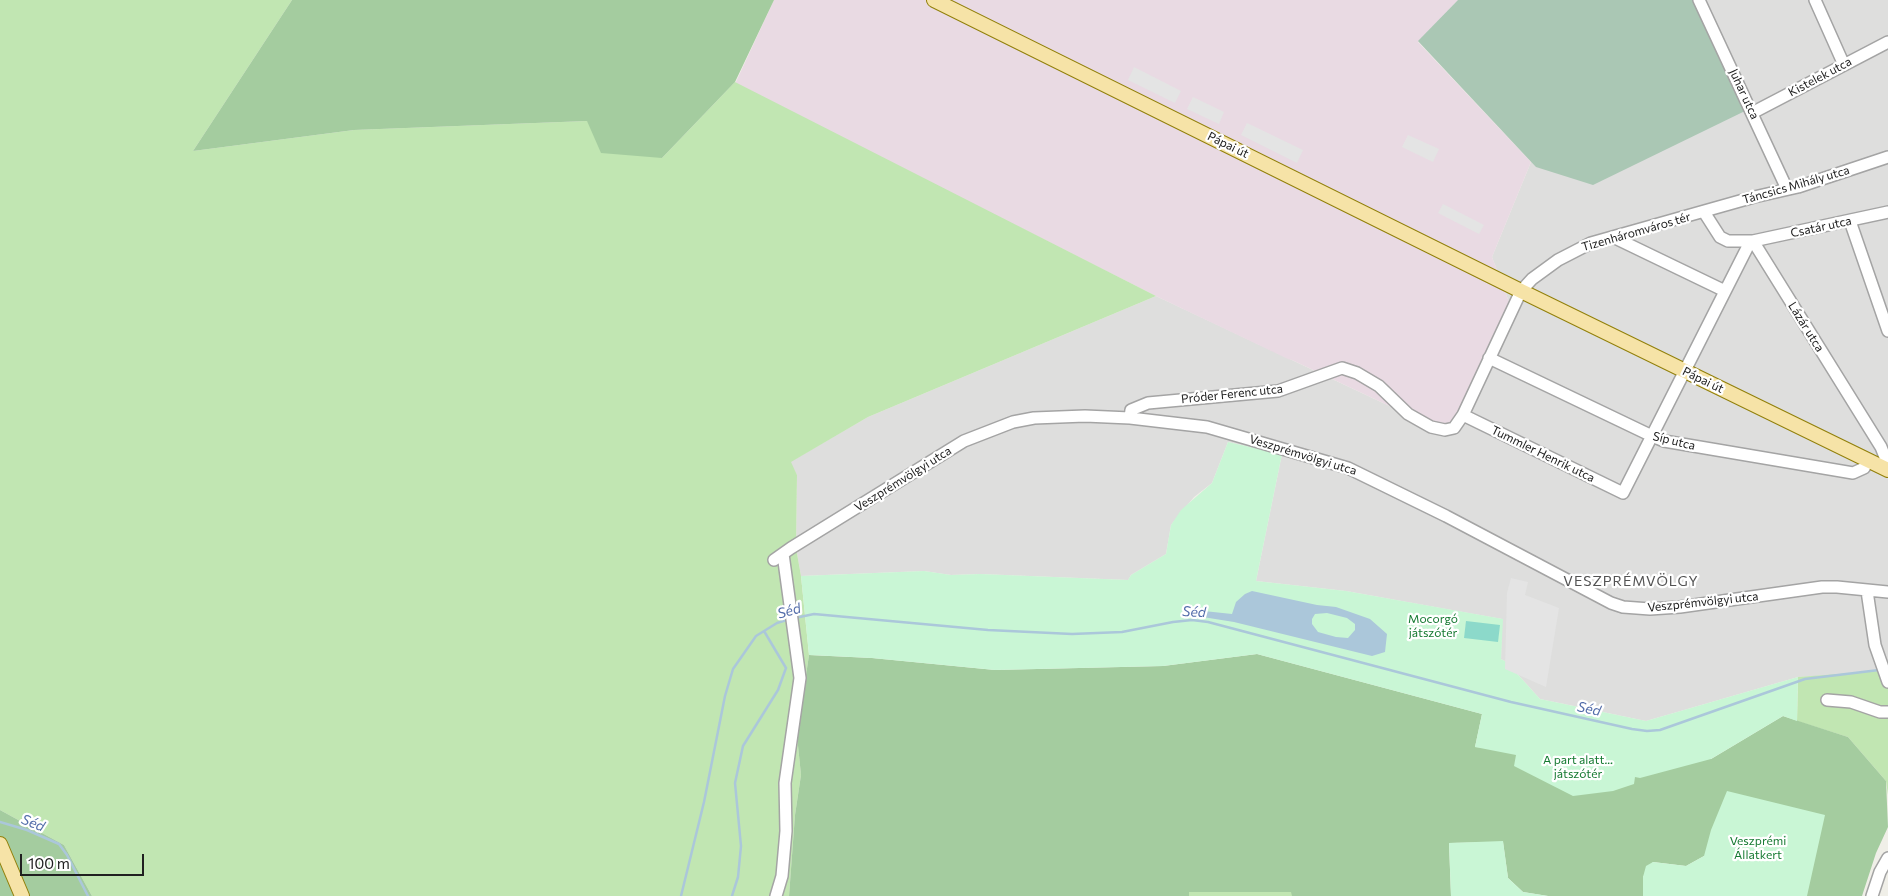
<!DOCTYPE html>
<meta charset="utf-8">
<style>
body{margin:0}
#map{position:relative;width:1888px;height:896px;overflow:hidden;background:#f0efe8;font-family:Commissioner,sans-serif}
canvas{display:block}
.scale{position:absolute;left:20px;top:854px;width:124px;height:22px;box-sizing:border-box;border:2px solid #202020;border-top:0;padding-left:6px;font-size:15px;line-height:18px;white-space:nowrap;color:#202020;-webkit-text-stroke:4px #fff;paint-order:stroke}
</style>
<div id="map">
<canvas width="1888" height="896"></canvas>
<div class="scale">100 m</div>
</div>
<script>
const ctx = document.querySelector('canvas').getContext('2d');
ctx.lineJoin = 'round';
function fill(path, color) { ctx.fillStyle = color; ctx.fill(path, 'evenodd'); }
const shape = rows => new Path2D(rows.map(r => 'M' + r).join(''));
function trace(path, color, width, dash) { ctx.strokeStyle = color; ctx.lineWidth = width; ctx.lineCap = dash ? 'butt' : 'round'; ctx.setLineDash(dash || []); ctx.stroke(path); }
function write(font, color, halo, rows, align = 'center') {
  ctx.font = font + ' Commissioner,sans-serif'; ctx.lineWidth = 4.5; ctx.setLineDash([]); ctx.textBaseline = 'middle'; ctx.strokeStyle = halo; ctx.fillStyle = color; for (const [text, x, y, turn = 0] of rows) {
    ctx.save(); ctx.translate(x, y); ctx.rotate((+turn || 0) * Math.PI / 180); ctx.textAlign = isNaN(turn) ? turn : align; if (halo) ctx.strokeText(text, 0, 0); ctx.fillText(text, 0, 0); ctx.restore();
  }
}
fill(shape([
 [1458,0,1888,0,1888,672,1798,677,1646,721,1540,699,1512,668,1512,665,1501,659,1502,619,1346,591,1256,581,1282,454,1228,442,1212,483,1194,497,1171,525,1166,554,1131,575,1128,580,980,574,951,575,924,571,801,576,796,548,797,475,790,462,868,417,1156,296,1451,435,1509,302,1492,257,1531,162,1418,41]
]), '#dededd');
fill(shape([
 [774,0,1458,0,1418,42,1531,162,1492,257,1509,302,1451,435,1292,360,1288,359,1156,296,735,84]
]), '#e9dae3');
fill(shape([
 [0,0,292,0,193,151,354,130,587,121,662,158,735,82,1156,296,868,417,791,462,797,475,796,548,801,576,809,655,797,736,801,775,795,815,789,896,92,896,64,845,0,810],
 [1879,671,1888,672,1888,795,1886,781,1848,737,1797,721,1798,677],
 [1189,892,1292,892,1292,896,1189,896]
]), '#c1e6b2');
fill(shape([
 [292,0,774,0,735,82,662,158,601,153,587,121,354,130,193,151],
 [1257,654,1482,714,1475,747,1711,759,1783,716,1848,737,1886,781,1888,827,1876,853,1862,896,1711,896,1704,856,1686,866,1653,862,1643,877,1643,896,1548,896,1523,892,1508,878,1503,842,1449,843,1451,896,1292,896,1291,892,1189,892,1189,896,789,896,795,815,801,775,797,736,809,655,872,658,995,670,1163,666],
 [0,810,64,845,92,896,0,896]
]), '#a4cc9f');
fill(shape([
 [1458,0,1693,0,1745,111,1593,185,1536,167,1418,41]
]), '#aac7b4');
fill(shape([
 [1228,442,1282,454,1256,581,1346,591,1503,619,1501,659,1512,665,1512,668,1540,699,1646,721,1798,677,1797,721,1783,716,1711,759,1640,778,1635,777,1634,784,1613,791,1573,796,1514,766,1516,755,1475,747,1482,714,1257,654,1163,666,995,670,872,658,809,655,801,576,924,571,951,575,980,574,1128,580,1131,575,1166,554,1171,525,1181,510,1212,483],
 [1727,791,1825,815,1807,896,1643,896,1643,877,1646,866,1653,862,1686,866,1704,856,1711,830],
 [1503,841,1508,878,1523,892,1548,896,1451,896,1449,843]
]), '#c9f6d5');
fill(shape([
 [1466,621,1500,625,1498,642,1464,638]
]), '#8cd9ca');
fill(shape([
 [1134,67,1181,91,1175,103,1128,80],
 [1193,97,1224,112,1219,124,1187,109],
 [1247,123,1303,150,1297,163,1241,135],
 [1408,135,1439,149,1433,162,1402,147],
 [1443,204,1484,225,1479,234,1438,213],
 [1511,578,1528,582,1525,595,1559,608,1546,687,1505,669,1507,593]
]), '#e4e4e4');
fill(shape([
 [1252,591,1317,605,1336,607,1370,619,1387,634,1385,652,1372,656,1234,622,1184,614,1185,609,1232,614,1236,602,1245,594],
 [1327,613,1347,618,1355,624,1355,630,1348,638,1336,637,1318,632,1312,624,1312,619,1315,614]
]), '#abc7da');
trace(shape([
 [795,618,814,614,988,630,1072,634,1122,632,1173,622,1192,620,1208,622,1511,702,1632,729,1647,731,1660,730,1805,679,1879,670],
 [0,822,27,830,59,844,67,855,88,896],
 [681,896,704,802,725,696,733,669,756,636,777,623,790,619],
 [732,896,738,877,741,846,735,783,743,746,778,690,786,668,764,631]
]), '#abc7da', 2.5);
const minor = shape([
 [1699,0,1787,189],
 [1815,0,1844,65],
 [1752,113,1888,42],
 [1704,212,1720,237,1728,241,1753,241,1888,212],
 [1850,221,1888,331],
 [1613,237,1725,291],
 [1753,241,1881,447,1885,457,1885,468],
 [1489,358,1652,436,1664,441,1853,473,1864,468,1869,460],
 [1463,415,1623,493,1747,248],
 [1130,418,1131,410,1148,403,1278,391,1342,368,1357,373,1379,386,1408,414,1431,427,1445,430,1454,428,1463,415,1521,291,1532,279,1558,260,1591,243,1754,197,1798,187,1888,157],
 [774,560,791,548,964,441,1013,422,1034,418,1085,416,1130,418,1207,427,1348,468,1446,516,1611,603,1623,607,1650,609,1680,607,1822,587,1837,587,1888,592],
 [1867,591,1875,645,1888,682],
 [1827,700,1851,702,1880,712,1888,712],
 [776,896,782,876,786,831,785,783,800,678,783,554],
 [1872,896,1880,872,1888,858]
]);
const major = shape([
 [934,0,1521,291,1888,470],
 [0,844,22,896]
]);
trace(minor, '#a4a4a4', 14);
trace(major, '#92800b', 16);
trace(minor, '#fff', 11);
trace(major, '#f6e3a7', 14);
write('12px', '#202020', '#fff', [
 ["Kistelek utca",1820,77,-28],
 ["Juhar utca",1744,94,65],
 ["Pápai út",1228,145,26],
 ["Táncsics Mihály utca",1796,185,-16],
 ["Csatár utca",1821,227,-12],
 ["Tizenháromváros tér",1636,232,-16],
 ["Lázár utca",1806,327,58],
 ["Pápai út",1703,380,26],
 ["Próder Ferenc utca",1232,394,-6],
 ["Síp utca",1674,441,14],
 ["Tummler Henrik utca",1543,454,26],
 ["Veszprémvölgyi utca",1303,455,17],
 ["Veszprémvölgyi utca",903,479,-32],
 ["Veszprémvölgyi utca",1703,602,-6]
]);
write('12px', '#147930', '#fff', [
 ["Mocorgó",1433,619],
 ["játszótér",1433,633],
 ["A part alatt...",1578,760],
 ["játszótér",1578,774],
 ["Veszprémi",1758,841],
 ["Állatkert",1758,855]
]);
ctx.letterSpacing = '1px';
write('14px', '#535353', '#fff', [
 ["VESZPRÉMVÖLGY",1631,581]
]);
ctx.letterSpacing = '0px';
write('italic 14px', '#536daa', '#fff', [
 ["Séd",789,611,-16],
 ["Séd",1194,612,3],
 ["Séd",1589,709,12],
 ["Séd",33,823,21]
]);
</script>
